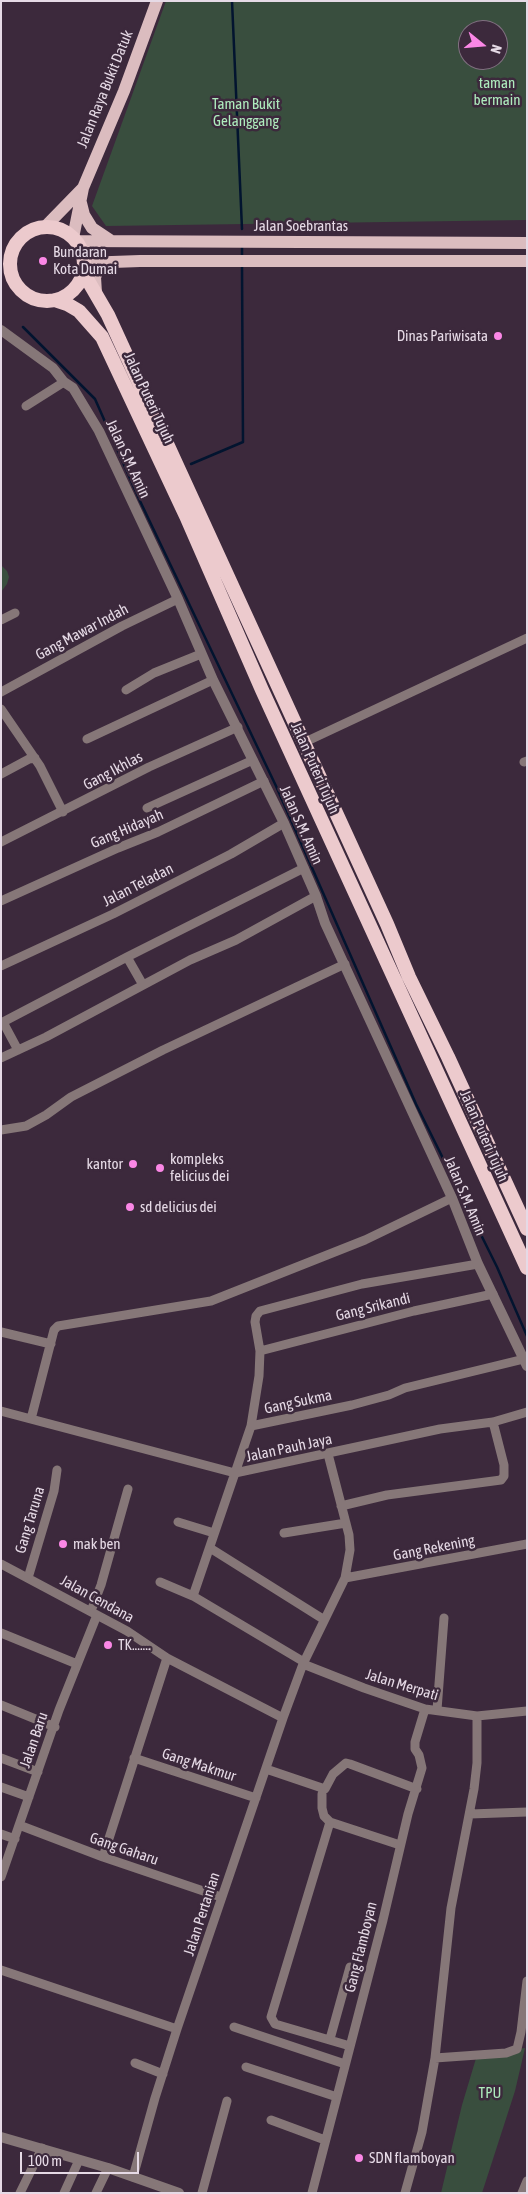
<!DOCTYPE html>
<style>
body{margin:0}
#map{position:relative;width:528px;height:2194px;overflow:hidden;background:#3c293c;font-family:"Asap Condensed",sans-serif}
canvas{display:block}
.frame{position:absolute;inset:0;border:2px solid #e6dae6;pointer-events:none}
.north{position:absolute;left:458px;top:20px;width:50px;height:50px;box-sizing:border-box;background:#3c293c;border:1px solid #807080;border-radius:50%;rotate:107deg;font-size:14px;font-weight:700;line-height:20px;text-align:center;color:#e6dae6}
.north::after{content:'';display:block;margin:auto;width:18px;height:22px;background:#fb87e6;clip-path:polygon(50% 0,100% 100%,50% 72%,0 100%)}
.scale{position:absolute;left:20px;top:2152px;width:119px;height:22px;box-sizing:border-box;border:2px solid #e6dae6;border-top:0;padding-left:6px;font-size:15px;line-height:18px;white-space:nowrap;color:#e6dae6;-webkit-text-stroke:4px #3c293c;paint-order:stroke}
</style>
<div id="map">
<canvas width="528" height="2194"></canvas>
<div class="frame"></div>
<div class="north">N</div>
<div class="scale">100 m</div>
</div>
<script>
const ctx = document.querySelector('canvas').getContext('2d');
ctx.lineJoin = 'round';
function fill(path, color) { ctx.fillStyle = color; ctx.fill(path, 'evenodd'); }
const shape = rows => new Path2D(rows.map(r => 'M' + r).join(''));
function trace(path, color, width, dash) { ctx.strokeStyle = color; ctx.lineWidth = width; ctx.lineCap = dash ? 'butt' : 'round'; ctx.setLineDash(dash || []); ctx.stroke(path); }
function write(font, color, halo, rows, align = 'center') {
  ctx.font = font + ' "Asap Condensed",sans-serif'; ctx.lineWidth = 5; ctx.setLineDash([]); ctx.textBaseline = 'middle'; ctx.strokeStyle = halo; ctx.fillStyle = color; for (const [text, x, y, turn = 0] of rows) {
    ctx.save(); ctx.translate(x, y); ctx.rotate((+turn || 0) * Math.PI / 180); ctx.textAlign = isNaN(turn) ? turn : align; if (halo) ctx.strokeText(text, 0, 0); ctx.fillText(text, 0, 0); ctx.restore();
  }
}
fill(shape([
 [166,1,527,1,527,220,106,226,92,206],
 [468,30,498,30,498,60,468,60],
 [1,565,7,571,9,577,7,584,1,592],
 [525,2048,515,2091,482,2193,441,2193,462,2105,477,2055]
]), '#394e3e');
trace(shape([
 [232,1,242,229],
 [242,245,242,257],
 [23,327,95,399,140,501,276,786,416,1104,497,1267,527,1336],
 [191,464,243,442,242,266]
]), '#02142f', 2.5);
trace(shape([
 [26,406,64,382],
 [1,620,15,613],
 [126,690,154,673,201,654],
 [1,692,122,626,178,599],
 [1,709,40,766,63,812],
 [87,739,213,680],
 [303,743,527,638],
 [524,762,527,761],
 [1,774,29,759,35,758],
 [147,808,253,760],
 [1,842,149,767,238,727],
 [1,901,118,848,158,832,264,781],
 [127,957,143,985],
 [1,966,113,914,231,854,284,823],
 [3,1022,127,957,304,868],
 [1,1023,3,1022,18,1050],
 [1,1058,46,1037,190,960,236,940,316,896],
 [1,1130,26,1126,46,1115,71,1097,163,1050,345,964],
 [1,1332,51,1344],
 [260,1351,414,1311,493,1294],
 [1,1411,235,1473,440,1429,493,1422,527,1412],
 [31,1419,54,1330,58,1326,211,1301,365,1240,452,1198],
 [251,1426,259,1376,260,1351,255,1322,256,1316,260,1311,362,1284,478,1264],
 [341,1506,387,1495,501,1480,504,1476,504,1465,493,1422],
 [178,1522,214,1533],
 [284,1533,346,1523],
 [210,1548,323,1619],
 [1,1564,127,1631,167,1658,283,1718],
 [28,1578,54,1491,57,1470],
 [345,1578,527,1544],
 [160,1582,193,1596,304,1662],
 [193,1596,251,1426,352,1405,389,1395,405,1388,524,1359],
 [91,1611,101,1585,128,1489],
 [1,1633,77,1664],
 [303,1664,364,1688,425,1709,477,1716,527,1711],
 [1,1705,55,1727],
 [437,1710,444,1618],
 [1,1758,38,1772],
 [134,1758,256,1798],
 [266,1769,325,1789,333,1774,346,1763,350,1764,417,1789],
 [1,1787,29,1797],
 [322,1794,322,1808,324,1816,330,1822,400,1845],
 [470,1814,527,1812],
 [330,1822,271,2017,275,2024,350,2046],
 [19,1825,103,1857,221,1897],
 [1,1834,15,1839],
 [103,1857,167,1658],
 [1,1877,59,1710,97,1615],
 [1,1970,177,2029],
 [234,2027,345,2064],
 [330,2039,350,1967],
 [435,2058,506,2053,517,2049,521,2032,527,1981],
 [135,2063,163,2074],
 [246,2067,337,2097],
 [271,2120,325,2140],
 [133,2177,155,2098,177,2029,283,1718,303,1664,345,1578,350,1550,349,1535,328,1454],
 [20,2193,42,2148],
 [64,2193,79,2160],
 [96,2193,108,2168],
 [202,2193,227,2101],
 [312,2193,383,1920,408,1814,422,1768,419,1755,415,1749,415,1742,425,1709],
 [405,2193,422,2132,435,2058,451,1908,474,1789,477,1763,477,1716],
 [522,2193,527,2181]
]), '#867778', 9);
trace(shape([
 [1,330,53,368,64,382,73,388,99,431,178,599,213,680,284,823,316,896,325,923,452,1198,478,1264,527,1366],
 [1,2137,108,2168,179,2193]
]), '#867778', 10);
trace(shape([
 [81,203,84,215,92,228,110,240],
 [45,227,83,188],
 [73,238,83,188,124,91,157,1],
 [76,241,527,243],
 [84,263,140,261,527,261],
 [96,293,95,277,99,268,104,263]
]), '#dbbcbf', 12);
trace(shape([
 '10 264a37 37 0 1 1 74 0a37 37 0 1 1-74 0Z',
 [83,272,108,315,387,924,409,977,448,1057,527,1229],
 [55,300,67,304,79,311,102,337,186,516,262,690,527,1268]
]), '#eccacd', 14);
for (const [x, y, r, color] of [
 [43,261,5,"#fb87e6"],
 [498,336,5,"#fb87e6"],
 [133,1164,5,"#fb87e6"],
 [160,1168,5,"#fb87e6"],
 [130,1207,5,"#fb87e6"],
 [63,1544,5,"#fb87e6"],
 [108,1645,5,"#fb87e6"],
 [359,2158,5,"#fb87e6"]
]) { const dot = new Path2D(); dot.arc(x, y, r, 0, 2 * Math.PI); ctx.fillStyle = color; ctx.fill(dot); trace(dot, '#3c293c', 2); }
write('15px', '#aeecbd', '#3c293c', [
 ["taman",497,83],
 ["bermain",497,100],
 ["Taman Bukit",246,104],
 ["Gelanggang",246,121],
 ["TPU",490,2093]
]);
write('15px', '#e6dae6', '#3c293c', [
 ["Jalan Raya Bukit Datuk",105,89,-68],
 ["Jalan Soebrantas",301,226],
 ["Jalan Puteri Tujuh",149,398,65],
 ["Jalan S.M. Amin",128,459,65],
 ["Gang Mawar Indah",82,632,-28],
 ["Jalan Puteri Tujuh",315,768,66],
 ["Gang Ikhlas",113,771,-28],
 ["Jalan S.M. Amin",301,825,66],
 ["Gang Hidayah",127,829,-23],
 ["Jalan Teladan",138,885,-27],
 ["Jalan Puteri Tujuh",484,1136,66],
 ["Jalan S.M. Amin",465,1196,67],
 ["Gang Srikandi",373,1307,-14],
 ["Gang Sukma",298,1402,-12],
 ["Jalan Pauh Jaya",289,1448,-12],
 ["Gang Taruna",30,1520,-73],
 ["Gang Rekening",434,1548,-11],
 ["Jalan Cendana",97,1599,29],
 ["Jalan Merpati",402,1685,17],
 ["Jalan Baru",34,1740,-71],
 ["Gang Makmur",199,1765,18],
 ["Gang Gaharu",124,1849,19],
 ["Jalan Pertanian",202,1914,-72],
 ["Gang Flamboyan",361,1947,-76]
]);
write('15px', '#e6dae6', '#3c293c', [
 ["Bundaran",53,252],
 ["Kota Dumai",53,269],
 ["Dinas Pariwisata",488,336,"right"],
 ["kompleks",170,1159],
 ["felicius dei",170,1176],
 ["kantor",123,1164,"right"],
 ["sd delicius dei",140,1207],
 ["mak ben",73,1544],
 ["TK.......",118,1645],
 ["SDN flamboyan",369,2158]
], 'left');
</script>
